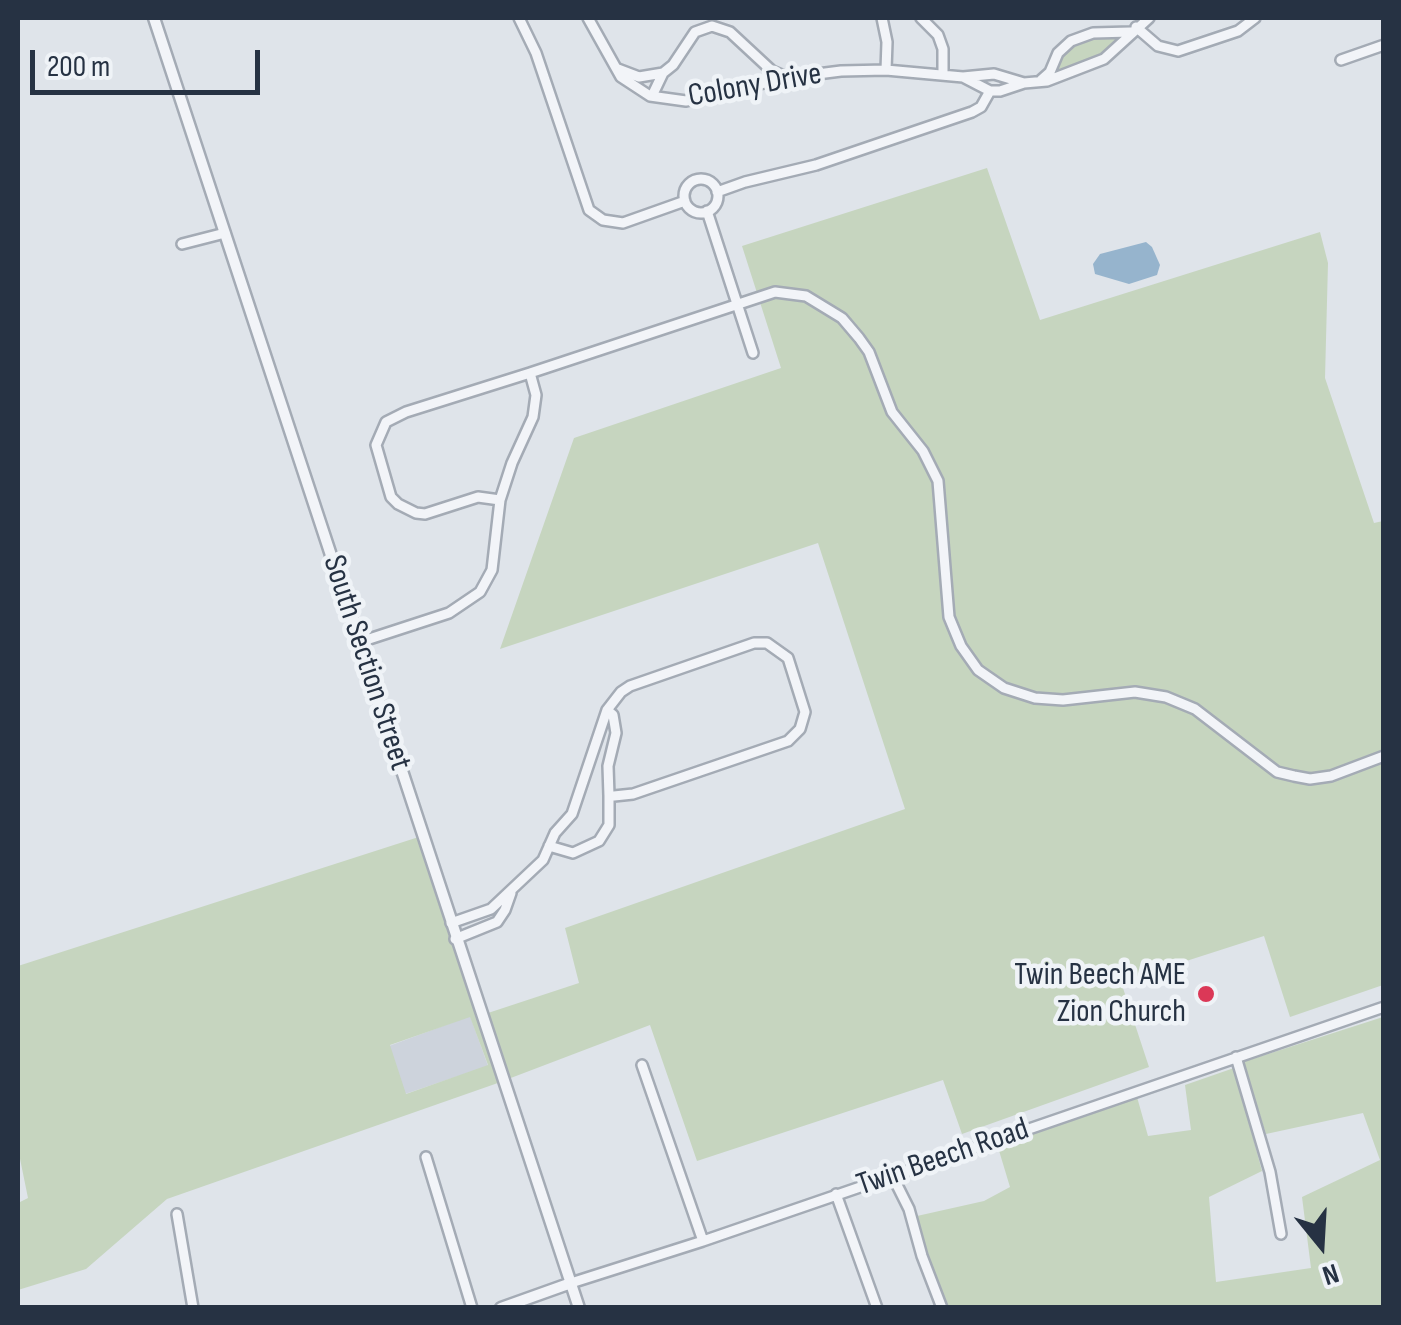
<!DOCTYPE html>
<style>
body{margin:0}
#map{position:relative;width:1401px;height:1325px;overflow:hidden;background:#dfe4ea;font-family:"Sofia Sans Condensed",sans-serif}
canvas{display:block}
.frame{position:absolute;inset:0;border:20px solid #263243;pointer-events:none}
.north{position:absolute;left:1271px;top:1195px;width:100px;height:100px;-webkit-text-stroke:8px #eff3f7;paint-order:stroke;rotate:162deg;font-size:28px;font-weight:700;line-height:40px;text-align:center;color:#263243}
.north::after{content:'';display:block;margin:auto;width:35px;height:45px;background:#263243;clip-path:polygon(50% 0,100% 100%,50% 72%,0 100%)}
.scale{position:absolute;left:30px;top:50px;width:230px;height:45px;box-sizing:border-box;border:5px solid #263243;border-top:0;padding-left:12px;font-size:30px;line-height:35px;white-space:nowrap;color:#263243;-webkit-text-stroke:8px #eff3f7;paint-order:stroke}
</style>
<div id="map">
<canvas width="1401" height="1325"></canvas>
<div class="frame"></div>
<div class="north">N</div>
<div class="scale">200 m</div>
</div>
<script>
const ctx = document.querySelector('canvas').getContext('2d');
ctx.lineJoin = 'round';
function fill(path, color) { ctx.fillStyle = color; ctx.fill(path, 'evenodd'); }
const shape = rows => new Path2D(rows.map(r => 'M' + r).join(''));
function trace(path, color, width, dash) { ctx.strokeStyle = color; ctx.lineWidth = width; ctx.lineCap = dash ? 'butt' : 'round'; ctx.setLineDash(dash || []); ctx.stroke(path); }
function write(font, color, halo, rows, align = 'center') {
  ctx.font = font + ' "Sofia Sans Condensed",sans-serif'; ctx.lineWidth = 9; ctx.setLineDash([]); ctx.textBaseline = 'middle'; ctx.strokeStyle = halo; ctx.fillStyle = color; for (const [text, x, y, turn = 0] of rows) {
    ctx.save(); ctx.translate(x, y); ctx.rotate((+turn || 0) * Math.PI / 180); ctx.textAlign = isNaN(turn) ? turn : align; if (halo) ctx.strokeText(text, 0, 0); ctx.fillText(text, 0, 0); ctx.restore();
  }
}
fill(shape([
 [470,1016,488,1066,405,1094,389,1046]
]), '#cdd3dc');
fill(shape([
 [1092,35,1122,38,1109,52,1055,77,1052,74,1066,48],
 [987,168,1040,320,1320,232,1328,263,1325,378,1374,523,1383,521,1383,985,1290,1017,1264,936,1121,982,1149,1067,962,1134,943,1080,697,1161,650,1025,495,1084,167,1199,86,1269,18,1290,18,1203,28,1198,18,1149,18,966,428,834,488,1013,579,983,565,928,905,809,818,543,500,649,574,438,781,368,742,246],
 [470,1017,488,1065,406,1094,390,1045],
 [1383,1017,1383,1307,947,1307,927,1254,917,1216,984,1201,1010,1187,997,1144,1137,1097,1148,1136,1191,1130,1185,1085,1234,1068,1262,1171,1209,1197,1216,1282,1311,1268,1302,1197,1380,1160,1363,1113,1266,1134,1243,1062]
]), '#c6d5bf');
fill(shape([
 [1146,242,1152,247,1160,265,1157,275,1129,284,1095,274,1093,264,1100,254]
]), '#96b4cd');
const minor = shape([
 [519,18,536,53,589,210,603,220,623,223,685,201],
 [588,18,621,77,650,96,686,101,786,78,841,71,886,70,963,77,994,74,1024,83,1047,81,1104,59,1149,18],
 [882,18,887,42,886,70],
 [921,18,938,35,943,49,943,74],
 [1136,27,1158,46,1178,51,1238,31,1255,18],
 [1341,60,1384,45],
 [618,69,639,77,663,73,652,96],
 [663,73,673,65,695,32,712,26,730,32,772,71,786,77],
 [963,77,990,91,1000,91,1024,83],
 [1041,80,1050,72,1058,53,1071,41,1093,33,1131,32],
 '684 196a17 17 0 1 1 34 0a17 17 0 1 1-34 0Z',
 [717,192,745,182,816,165,972,112,981,107,990,91],
 [707,211,753,353],
 [182,244,225,233],
 [530,373,775,292,806,296,842,318,859,338,869,352,892,412,923,451,938,481,949,617,961,646,978,670,1004,688,1035,698,1063,700,1135,692,1166,697,1195,709,1277,772,1294,776,1310,779,1331,776,1384,756],
 [360,642,449,613,480,592,492,570,500,500,512,463,533,417,536,395,530,373,406,412,386,422,376,445,391,497,398,504,416,513,425,514,478,497,500,500],
 [549,846,573,853,599,841,609,825,609,796],
 [451,923,491,909,543,860,555,833,572,814,607,710,621,692,630,686,754,643,767,643,788,658,805,712,800,729,788,741,633,794,614,796,609,796,608,766,616,733,613,715,607,710],
 [455,939,497,922,505,910,511,893],
 [1236,1057,1270,1172,1281,1234],
 [642,1065,703,1241],
 [426,1157,472,1308],
 [892,1175,909,1209,922,1256,942,1308],
 [836,1194,877,1308],
 [177,1214,193,1308],
 [571,1283,703,1241,1384,1007]
]);
const tertiary = shape([
 [154,18,579,1308],
 [501,1308,571,1283]
]);
trace(minor, '#a4abb5', 14);
trace(tertiary, '#a4abb5', 15);
trace(minor, '#f2f4f8', 9);
trace(tertiary, '#f2f4f8', 10);
for (const [x, y, r, color] of [
 [1206,994,10,"#db3857"]
]) { const dot = new Path2D(); dot.arc(x, y, r, 0, 2 * Math.PI); ctx.fillStyle = color; ctx.fill(dot); trace(dot, '#eff3f7', 4); }
write('32px', '#263243', '#eff3f7', [
 ["Colony Drive",755,86,-10],
 ["South Section Street",366,663,72],
 ["Twin Beech Road",943,1158,-19]
]);
write('32px', '#263243', '#eff3f7', [
 ["Twin Beech AME",1186,976],
 ["Zion Church",1186,1013]
], 'right');
</script>
